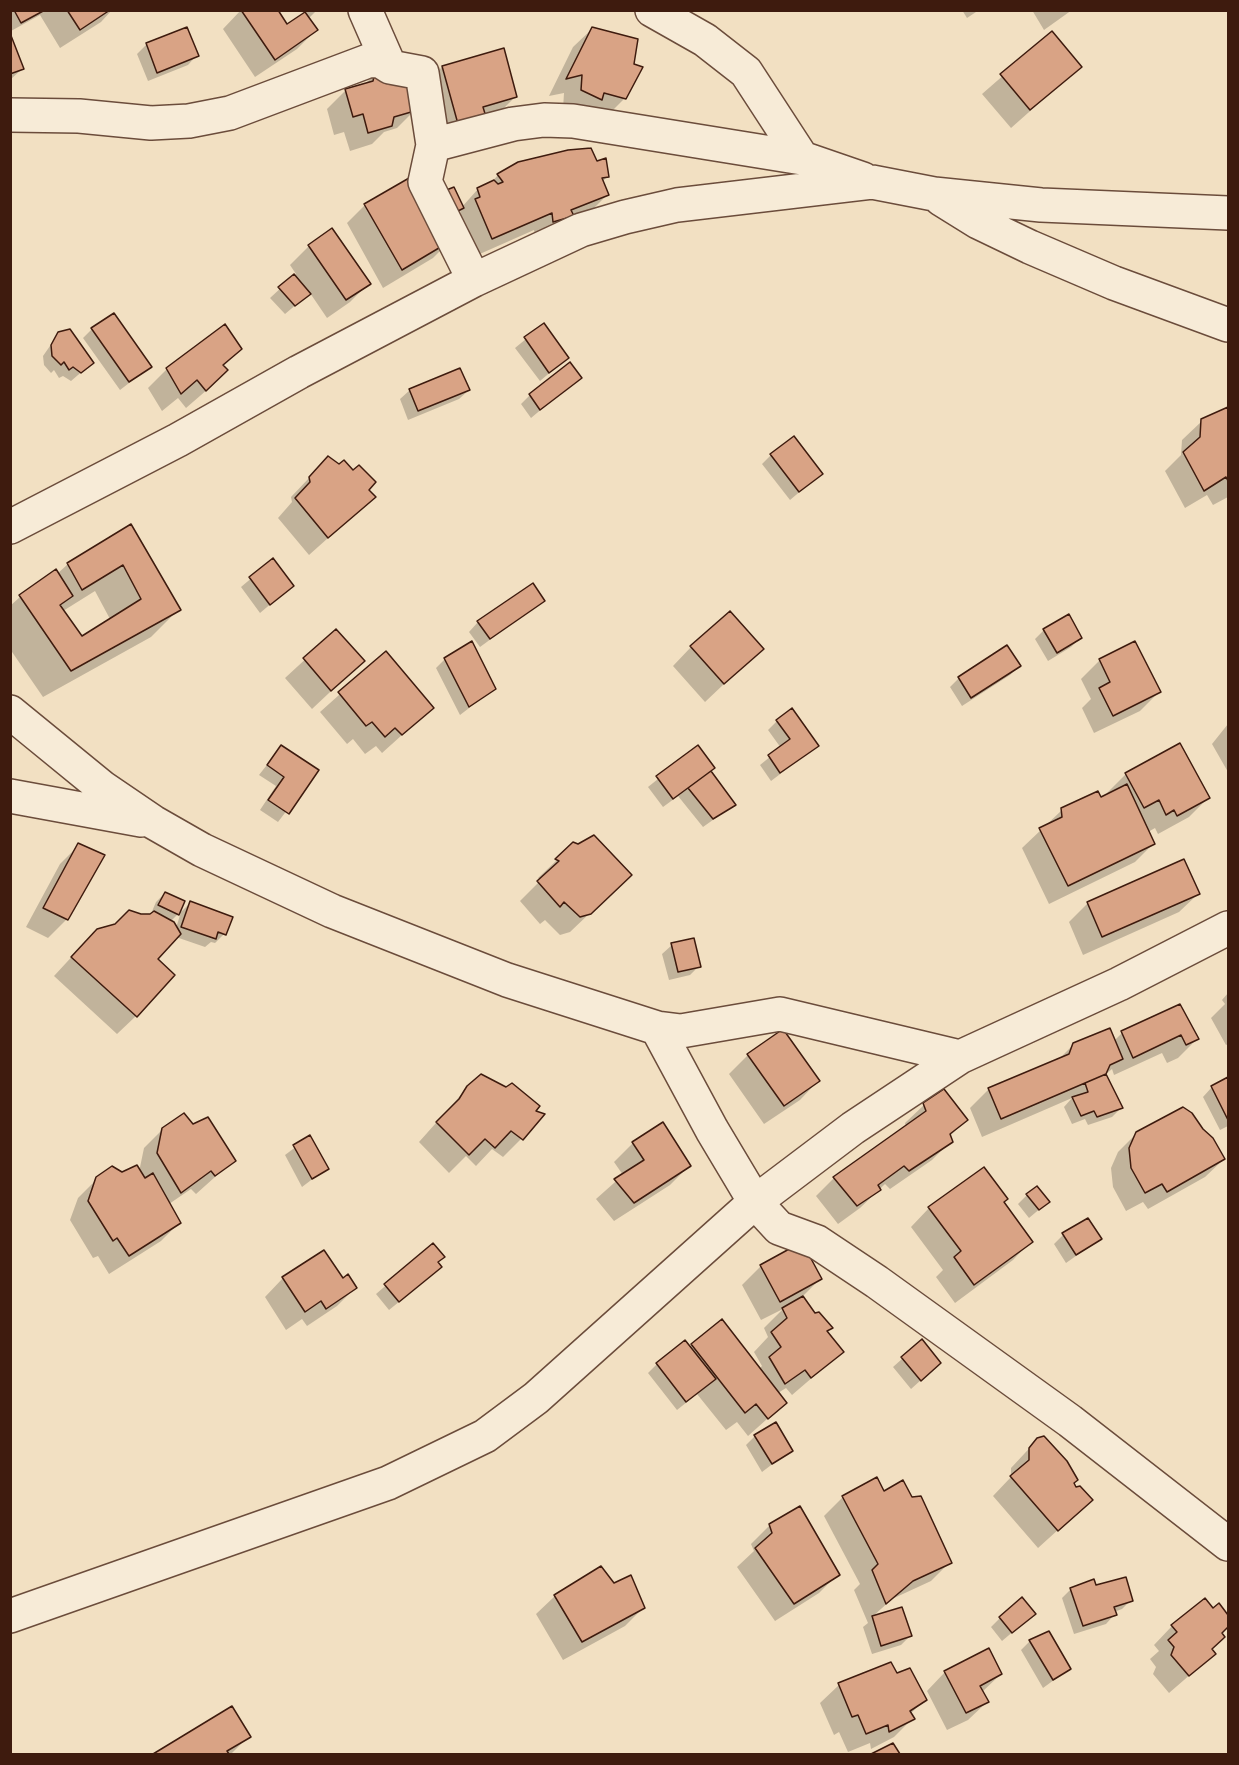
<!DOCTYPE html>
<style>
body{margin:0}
#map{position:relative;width:1239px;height:1765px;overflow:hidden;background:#f2e0c2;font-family:Alegreya,serif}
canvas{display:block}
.frame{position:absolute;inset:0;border:12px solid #3e1b0e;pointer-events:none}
</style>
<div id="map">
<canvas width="1239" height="1765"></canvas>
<div class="frame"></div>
</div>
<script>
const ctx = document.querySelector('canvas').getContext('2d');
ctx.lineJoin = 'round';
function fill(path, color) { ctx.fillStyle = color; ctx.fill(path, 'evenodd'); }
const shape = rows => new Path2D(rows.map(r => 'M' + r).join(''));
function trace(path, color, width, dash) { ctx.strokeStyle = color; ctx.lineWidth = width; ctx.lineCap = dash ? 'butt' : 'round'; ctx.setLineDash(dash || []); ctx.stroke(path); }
fill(shape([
 [10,10,112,10,101,22,60,48,40,15,11,31],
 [241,10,277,10,287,26,304,14,301,10,317,10,308,19,316,30,297,49,255,77,223,29],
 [962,10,979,10,967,18],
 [1032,10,1072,10,1044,30],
 [186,29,197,55,188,65,148,81,137,54,146,45],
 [592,29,625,98,606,117,563,109,564,93,549,96,573,47],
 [1052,33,1080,67,1011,128,982,94],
 [10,38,22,69,10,80],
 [442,67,515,97,497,115,439,142,424,86],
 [375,74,416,109,397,128,384,132,372,144,350,151,344,132,334,135,327,109,346,90,364,85],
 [597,163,607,177,602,182,607,195,588,214,535,240,534,230,473,257,458,219,461,215,460,210,453,217,478,189,490,184,498,175],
 [365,205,452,239,433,258,383,288,347,223],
 [332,230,369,283,350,302,327,318,310,293,285,314,270,298,296,274,290,265,309,246],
 [543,325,567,358,540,381,515,348],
 [92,329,150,367,120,390,83,338],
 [59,333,92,363,71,381,63,376,59,378,54,370,51,373,44,365,43,356],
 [240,349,223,367,208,389,186,408,178,398,162,411,148,388,167,369],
 [580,377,531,418,521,404,530,395],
 [410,390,469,390,459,399,408,420,400,399],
 [1228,409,1228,497,1213,505,1207,495,1185,508,1165,471,1181,455,1182,440,1202,421],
 [771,455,821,474,790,500,762,464],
 [310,477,367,490,374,497,309,555,278,518,292,502,291,497],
 [131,526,179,609,151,637,43,697,10,649,10,606,20,597,57,574,68,564],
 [95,591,110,619,82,638,63,611],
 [273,560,292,586,260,613,241,587],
 [543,601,480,647,469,632,478,622],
 [1044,630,1080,638,1071,647,1048,661,1035,639],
 [336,631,363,661,312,709,285,678],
 [691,647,762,648,705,702,673,666],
 [386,653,432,708,382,753,376,746,365,754,353,739,347,744,320,712],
 [445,659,494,689,460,715,436,668],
 [1100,660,1159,692,1140,711,1094,733,1082,708,1091,699,1081,679],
 [1019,666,1010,675,962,706,950,687,959,678],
 [777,721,817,746,771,781,760,765,781,748,768,730],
 [1228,724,1228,772,1212,744],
 [281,747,317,771,278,822,260,810,276,786,259,775],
 [698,747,709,771,734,805,703,827,678,796,663,807,648,787],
 [1126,774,1208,798,1189,817,1158,834,1155,828,1148,832,1153,844,1135,862,1049,904,1022,848,1062,810,1108,795,1107,793],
 [574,844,611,893,570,932,560,935,545,920,540,924,520,901,541,880,538,878],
 [79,845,67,919,48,938,26,927,60,864],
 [165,893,178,914,170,922,176,928,181,912,190,903,224,934,215,943,211,942,205,947,176,937,156,959,136,1016,117,1034,54,976,78,950,141,916,150,916,156,902],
 [1198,894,1179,912,1083,955,1069,922,1088,903],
 [672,945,699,966,690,975,669,980,662,954],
 [1228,993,1228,1044,1226,1045,1211,1018,1225,1004,1222,1000],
 [1179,1006,1197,1039,1178,1058,1167,1063,1162,1053,1114,1075,1112,1069,1105,1075,1121,1108,1112,1117,1088,1125,1085,1119,1072,1124,1064,1107,1072,1098,982,1137,970,1108,989,1089,1059,1059,1074,1044,1114,1041,1122,1033],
 [748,1055,818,1081,800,1100,764,1124,729,1074],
 [1228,1079,1228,1126,1220,1130,1203,1097,1212,1087],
 [468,1087,521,1139,503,1157,492,1149,476,1166,466,1156,449,1173,419,1142],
 [924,1105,966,1120,949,1137,951,1141,932,1160,890,1189,885,1184,860,1208,838,1224,816,1196,834,1178,906,1127,905,1123],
 [193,1126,234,1160,196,1194,191,1189,169,1204,180,1222,161,1241,109,1274,98,1256,93,1258,70,1220,78,1198,97,1179,139,1172,144,1148,163,1129],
 [1137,1133,1224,1159,1205,1177,1148,1209,1143,1202,1126,1211,1113,1187,1111,1168,1118,1152],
 [309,1137,327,1168,302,1187,285,1155],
 [633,1143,689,1166,670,1185,614,1221,596,1199,623,1175,614,1162],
 [1027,1195,1048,1202,1029,1218,1018,1204],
 [1002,1202,1031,1241,1013,1260,955,1303,936,1277,943,1270,911,1227,929,1208],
 [1063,1235,1100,1239,1066,1263,1054,1244],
 [433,1245,437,1262,431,1276,389,1310,376,1294],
 [761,1266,820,1279,802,1297,815,1315,831,1328,826,1333,842,1352,792,1395,786,1388,778,1393,785,1403,748,1436,737,1422,726,1430,697,1394,677,1410,648,1373,657,1364,689,1347,722,1321,759,1369,762,1366,754,1352,768,1337,764,1328,783,1309,761,1320,742,1285],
 [283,1278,343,1280,355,1288,337,1306,307,1326,302,1319,286,1330,265,1297],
 [922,1341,930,1372,911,1389,893,1367],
 [755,1436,791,1450,762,1472,746,1445],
 [1038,1439,1072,1484,1091,1500,1038,1548,993,1496,1011,1477,1011,1468],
 [884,1493,950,1562,931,1581,892,1599,871,1618,901,1609,910,1636,901,1645,872,1654,863,1627,868,1623,854,1590,860,1584,824,1516,843,1497],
 [770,1525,838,1574,819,1593,775,1621,737,1567,754,1551,751,1544],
 [614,1585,644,1607,625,1626,563,1660,536,1614,555,1596],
 [1095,1586,1131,1600,1122,1609,1114,1612,1115,1614,1106,1624,1074,1634,1062,1598,1071,1589],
 [1219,1606,1228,1621,1211,1650,1214,1654,1169,1693,1153,1674,1156,1667,1150,1659,1159,1651,1154,1645,1172,1626],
 [1034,1614,1002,1641,991,1627,1000,1618],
 [1030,1641,1069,1669,1043,1688,1021,1650],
 [945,1672,1001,1674,982,1692,987,1702,968,1720,947,1730,927,1691],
 [896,1675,925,1700,910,1714,913,1718,894,1737,871,1749,870,1743,848,1752,839,1732,834,1735,820,1703,839,1685],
 [232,1708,249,1736,231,1754,156,1754]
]), '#0003');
const building = shape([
 [14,10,45,10,21,23,14,10],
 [67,10,110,10,80,30,67,10],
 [241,10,278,10,287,24,305,12,318,30,275,60,241,10],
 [187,27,199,56,157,73,146,43,187,27],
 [592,27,638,39,634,64,643,67,626,99,604,93,602,100,581,90,582,75,566,79,592,27],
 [1052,31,1082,67,1030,110,1000,74,1052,31],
 [10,33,24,69,10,74,10,33],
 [504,48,517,97,483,107,486,117,458,124,442,66,504,48],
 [406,64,418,110,394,117,392,126,368,133,363,114,353,117,345,89,373,81,375,72,406,64],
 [591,148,597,161,606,158,609,177,602,178,609,195,571,210,574,216,553,222,552,213,492,239,475,199,480,197,477,188,494,180,498,184,503,182,497,174,518,162,568,150,591,148],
 [416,174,454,239,402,270,364,204,416,174],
 [454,187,464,208,454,213,444,191,454,187],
 [332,228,371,284,346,300,308,245,332,228],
 [294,274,311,294,295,306,278,287,294,274],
 [114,313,152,367,129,382,91,328,114,313],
 [544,323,569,358,549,373,524,337,544,323],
 [225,324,242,349,223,365,228,370,206,391,197,380,181,394,166,368,225,324],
 [70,329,94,363,81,373,73,367,69,370,64,362,61,365,52,356,51,345,58,332,70,329],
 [570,362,582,378,540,410,529,394,570,362],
 [460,368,470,390,418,411,409,389,460,368],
 [1228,407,1228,481,1226,477,1204,491,1183,452,1200,437,1201,419,1228,407],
 [794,436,823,474,799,492,770,454,794,436],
 [328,456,339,464,344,460,353,470,359,465,376,482,369,490,376,497,328,538,295,498,310,482,309,477,328,456],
 [131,524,181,610,71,671,19,595,56,569,73,596,60,605,82,636,141,599,123,565,82,590,67,563,131,524],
 [273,558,294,586,270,605,249,577,273,558],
 [533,583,545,601,490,639,477,621,533,583],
 [730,611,764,649,724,684,690,646,730,611],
 [1069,614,1082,638,1057,653,1043,629,1069,614],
 [336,629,365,661,331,691,303,658,336,629],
 [472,641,496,689,469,707,444,658,472,641],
 [1135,641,1161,692,1113,716,1099,688,1110,682,1099,659,1135,641],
 [1007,645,1021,666,971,698,958,677,1007,645],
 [386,651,434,708,402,735,395,728,385,737,372,722,366,726,338,692,386,651],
 [792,708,819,746,780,773,768,755,790,739,776,720,792,708],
 [1180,743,1210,798,1177,816,1174,810,1166,815,1159,800,1144,808,1125,773,1180,743],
 [281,745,319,770,289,814,268,800,284,777,267,765,281,745],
 [698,745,715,768,673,799,656,776,698,745],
 [711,771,736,805,713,819,688,788,711,771],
 [1127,784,1155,844,1068,886,1039,828,1062,817,1061,808,1098,791,1101,797,1127,784],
 [594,835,632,875,591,914,580,917,564,902,560,907,537,881,559,861,555,859,573,842,578,844,594,835],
 [78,843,105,855,68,920,43,908,78,843],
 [1184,859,1200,894,1102,937,1087,902,1184,859],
 [165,892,185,901,179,915,158,905,165,892],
 [190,901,233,917,226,935,218,932,216,939,181,927,190,901],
 [129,910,141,914,150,914,154,911,174,922,181,934,158,959,175,975,137,1017,71,957,97,929,115,924,129,910],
 [694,938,701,967,678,972,671,943,694,938],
 [1180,1004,1199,1039,1186,1045,1181,1035,1133,1058,1121,1031,1180,1004],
 [1110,1028,1123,1059,1110,1065,1106,1074,1001,1119,988,1088,1069,1054,1073,1043,1110,1028],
 [783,1029,820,1081,784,1106,747,1054,783,1029],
 [481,1074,506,1087,512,1083,540,1106,536,1111,545,1114,523,1140,511,1131,495,1148,485,1139,469,1155,436,1122,459,1099,467,1086,481,1074],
 [1106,1074,1123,1108,1097,1117,1094,1111,1081,1116,1072,1097,1088,1092,1085,1083,1106,1074],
 [1228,1077,1228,1120,1211,1086,1228,1077],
 [944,1089,968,1120,950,1134,953,1142,909,1171,904,1166,878,1185,881,1190,857,1206,833,1177,926,1111,923,1103,944,1089],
 [1183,1107,1192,1113,1203,1129,1213,1138,1225,1159,1167,1192,1162,1184,1145,1193,1131,1168,1129,1148,1136,1132,1183,1107],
 [184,1113,193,1124,208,1117,236,1161,215,1176,211,1171,181,1193,157,1153,162,1128,184,1113],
 [663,1122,691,1166,634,1203,614,1179,644,1160,632,1142,663,1122],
 [310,1135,329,1169,312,1179,293,1145,310,1135],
 [137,1165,145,1178,153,1173,181,1223,129,1256,117,1238,113,1241,88,1201,96,1177,112,1166,122,1172,137,1165],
 [984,1167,1008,1199,1004,1202,1033,1242,974,1285,954,1257,961,1251,928,1207,984,1167],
 [1037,1186,1050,1202,1039,1210,1026,1194,1037,1186],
 [1088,1218,1102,1239,1076,1255,1062,1233,1088,1218],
 [802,1242,822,1279,780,1302,760,1265,802,1242],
 [433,1243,445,1257,438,1262,442,1267,399,1302,384,1284,433,1243],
 [324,1250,343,1278,348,1274,357,1288,326,1309,321,1301,305,1312,282,1277,324,1250],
 [803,1296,815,1313,819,1312,833,1328,827,1331,844,1352,811,1378,805,1370,785,1384,769,1357,781,1347,771,1332,787,1318,782,1308,803,1296],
 [722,1319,787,1403,768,1419,756,1404,745,1413,691,1344,722,1319],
 [922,1339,941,1363,921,1381,901,1357,922,1339],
 [685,1340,716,1379,686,1402,656,1363,685,1340],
 [776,1422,793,1451,772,1464,754,1435,776,1422],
 [1044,1436,1067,1461,1078,1480,1074,1483,1076,1487,1080,1486,1093,1500,1058,1531,1010,1476,1029,1460,1029,1448,1037,1438,1044,1436],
 [877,1477,884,1491,903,1480,912,1497,921,1496,952,1563,913,1581,886,1604,872,1570,878,1564,842,1496,877,1477],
 [800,1506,840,1575,794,1604,755,1548,772,1533,769,1524,800,1506],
 [601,1566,614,1583,631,1575,645,1608,582,1642,554,1595,601,1566],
 [1126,1577,1133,1601,1114,1607,1117,1615,1083,1626,1070,1588,1094,1579,1096,1585,1126,1577],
 [1022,1597,1036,1614,1012,1633,999,1617,1022,1597],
 [1205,1598,1213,1608,1219,1603,1228,1615,1228,1627,1222,1633,1225,1637,1212,1649,1216,1654,1189,1676,1171,1655,1174,1647,1168,1640,1177,1632,1171,1625,1205,1598],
 [902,1607,912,1636,881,1646,872,1616,902,1607],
 [1049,1631,1071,1669,1053,1680,1029,1640,1049,1631],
 [989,1648,1002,1674,980,1686,989,1702,966,1713,944,1671,989,1648],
 [891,1662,897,1673,910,1668,927,1700,910,1711,915,1719,889,1732,888,1725,866,1734,858,1715,852,1717,838,1683,891,1662],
 [232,1706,251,1737,227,1751,229,1754,153,1754,232,1706],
 [893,1743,900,1754,871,1754,893,1743]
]);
fill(building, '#d9a385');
trace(building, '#3e1b0e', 1.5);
const street = shape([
 [365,10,390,67],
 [652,10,705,40,746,72,802,158],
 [10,115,79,116,151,123,189,121,230,113,368,61,379,60,390,67,422,73,433,145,425,182,474,280],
 [433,145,513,124,544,120,573,121,802,158,863,179],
 [941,199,978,222,1030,247,1114,283,1228,325],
 [10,527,178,440,299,372,474,280,581,230,625,217,677,205,872,182,934,194,1041,205,1228,213],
 [10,712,103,788,153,822,202,850,332,911,507,980,657,1028,681,1031,780,1014,960,1057],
 [10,796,141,820],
 [657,1028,712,1130,755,1202,779,1228,817,1242,877,1282,1070,1421,1228,1544],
 [10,1616,388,1483,485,1436,536,1398,755,1202,853,1128,960,1057,1119,984,1228,928]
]);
trace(street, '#6b4c3b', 36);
trace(street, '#f7ebd7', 33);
</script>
